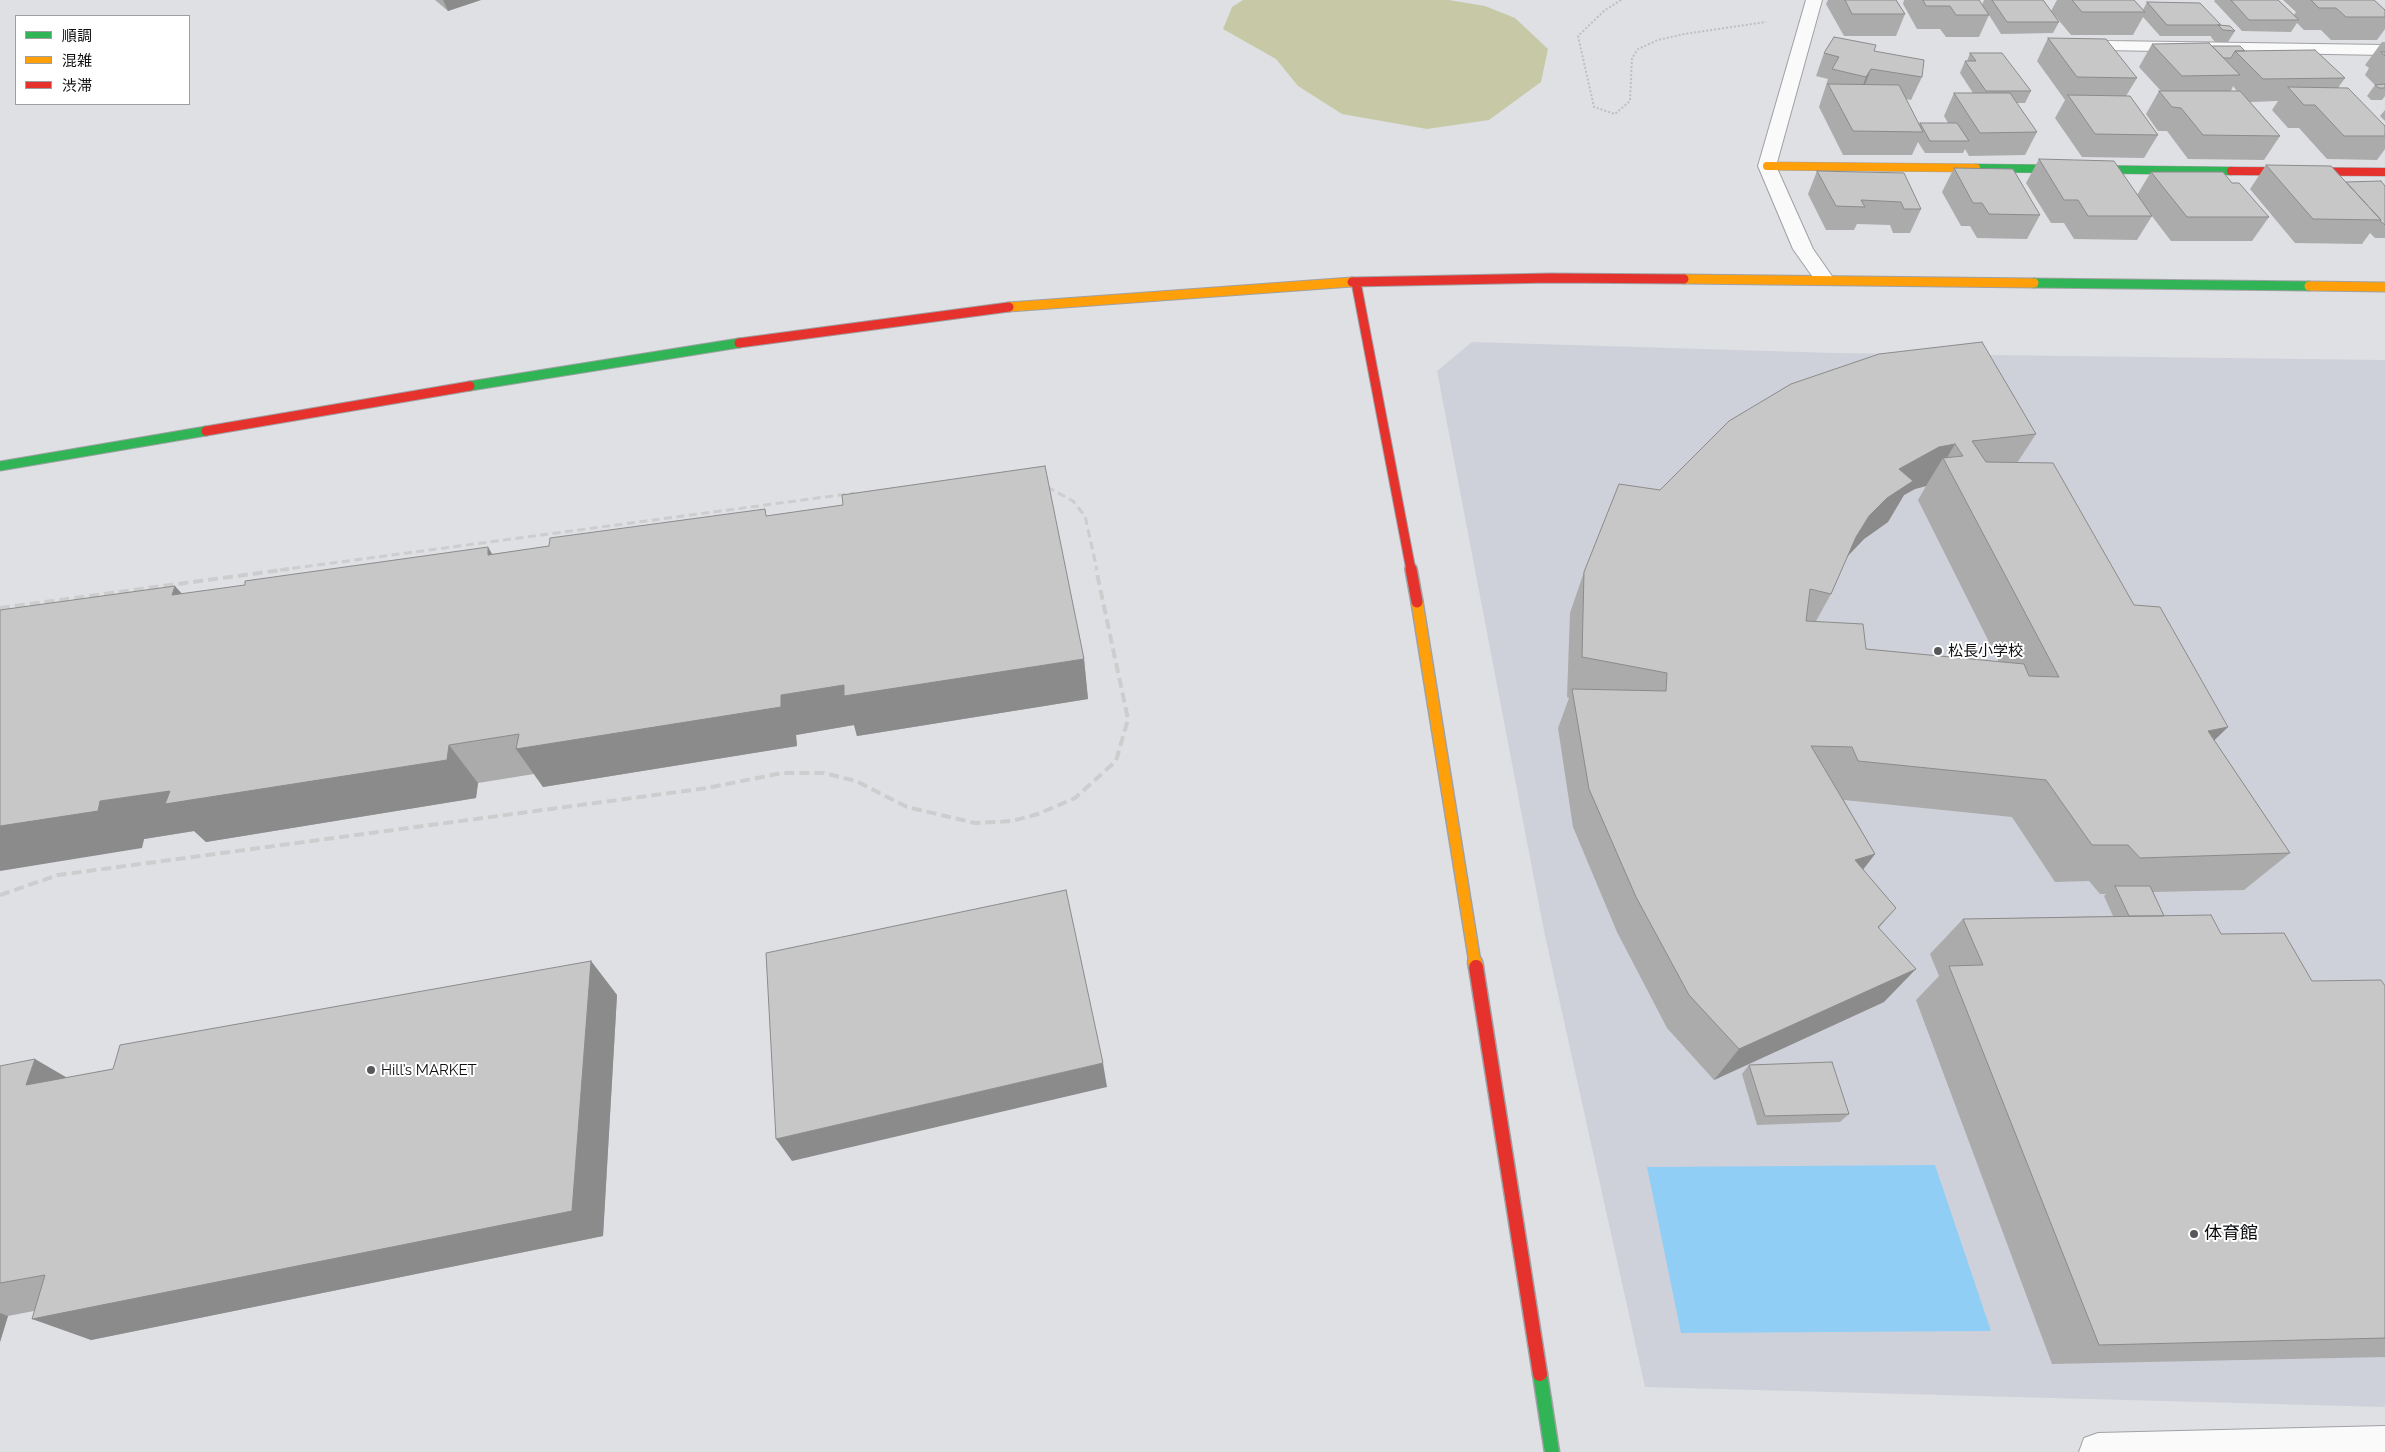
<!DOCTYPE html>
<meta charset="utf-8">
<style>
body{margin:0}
#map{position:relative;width:2385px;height:1452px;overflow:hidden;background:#dfe0e4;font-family:Raleway,"Noto Sans JP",sans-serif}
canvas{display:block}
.legend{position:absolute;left:15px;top:15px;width:175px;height:90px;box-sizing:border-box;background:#fff;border:1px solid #9f9fa0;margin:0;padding:6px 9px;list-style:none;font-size:15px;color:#0e0f11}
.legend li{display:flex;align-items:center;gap:10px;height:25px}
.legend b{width:25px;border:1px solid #9f9fa0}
</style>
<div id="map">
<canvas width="2385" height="1452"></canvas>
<ul class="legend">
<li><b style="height:6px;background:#30b455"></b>順調</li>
<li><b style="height:6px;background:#ff9f0a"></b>混雑</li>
<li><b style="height:6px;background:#e5322d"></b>渋滞</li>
</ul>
</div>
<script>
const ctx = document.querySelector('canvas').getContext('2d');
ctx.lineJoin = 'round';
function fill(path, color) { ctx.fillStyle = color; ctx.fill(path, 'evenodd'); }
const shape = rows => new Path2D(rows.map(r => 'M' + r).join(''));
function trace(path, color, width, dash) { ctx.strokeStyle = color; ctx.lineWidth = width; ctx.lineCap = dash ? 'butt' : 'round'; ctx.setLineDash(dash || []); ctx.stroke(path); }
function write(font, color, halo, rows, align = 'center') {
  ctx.font = font + ' Raleway,"Noto Sans JP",sans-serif'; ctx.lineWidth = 4; ctx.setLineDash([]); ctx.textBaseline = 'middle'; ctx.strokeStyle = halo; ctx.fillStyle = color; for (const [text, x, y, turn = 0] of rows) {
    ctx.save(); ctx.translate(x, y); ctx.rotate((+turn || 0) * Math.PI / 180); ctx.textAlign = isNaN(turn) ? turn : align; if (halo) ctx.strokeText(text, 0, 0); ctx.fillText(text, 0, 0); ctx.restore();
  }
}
fill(shape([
 [1472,342,1834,353,2385,360,2385,1407,1645,1387,1544,931,1437,371]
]), '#cfd1da');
fill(shape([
 [1243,0,1449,0,1485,6,1515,18,1548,49,1541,82,1489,120,1427,129,1342,114,1298,86,1276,59,1223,29,1232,7]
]), '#c7c9a6');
fill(shape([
 [1935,1165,1991,1331,1681,1333,1647,1167]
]), '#91cef6');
const street = shape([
 [1806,0,1822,0,1776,166,1813,249,1834,279,1831,283,1824,285,1817,283,1793,249,1758,166,1806,0],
 [2108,41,2385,45,2385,55,2102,50,2100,46,2102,42,2108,41],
 [2385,1426,2385,1452,2079,1452,2084,1438,2098,1433,2385,1426]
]);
const fastFar2 = shape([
 [1976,168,2231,171]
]);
const fastFar1 = shape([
 [2034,283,2309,286],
 [470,386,739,343],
 [0,466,206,431]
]);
const fast = shape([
 [1540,1374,1552,1452]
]);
const slowFar3 = shape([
 [1767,166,1976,168]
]);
const slowFar2 = shape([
 [1684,279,2034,283],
 [2309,286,2385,287],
 [1009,307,1352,282]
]);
const slowFar1 = shape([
 [1417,602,1475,963]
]);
const slow = shape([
 [1475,962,1476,967]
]);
const jamFar3 = shape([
 [2231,171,2385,172]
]);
const jamFar2 = shape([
 [1352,282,1551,278,1684,279],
 [1356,282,1411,570],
 [739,343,1009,307],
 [206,431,470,386]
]);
const jamFar1 = shape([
 [1411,569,1417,602]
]);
const jam = shape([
 [1476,967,1540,1374]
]);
trace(street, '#a0a1a4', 2);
trace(fastFar2, '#a0a1a4', 9);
trace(fastFar1, '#a0a1a4', 11);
trace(fast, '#a0a1a4', 17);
trace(slowFar3, '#a0a1a4', 9);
trace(slowFar2, '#a0a1a4', 11);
trace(slowFar1, '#a0a1a4', 14);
trace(slow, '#a0a1a4', 17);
trace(jamFar3, '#a0a1a4', 9);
trace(jamFar2, '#a0a1a4', 11);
trace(jamFar1, '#a0a1a4', 14);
trace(jam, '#a0a1a4', 17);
trace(shape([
 [1621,0,1605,10,1578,36,1594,107,1615,114,1630,101,1632,58,1638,49,1658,40,1684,34,1766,22]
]), '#bfbfc1', 2, [2, 2]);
fill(street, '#fafafb');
trace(fastFar2, '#30b455', 8);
trace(fastFar1, '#30b455', 9);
trace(fast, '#30b455', 14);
trace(slowFar3, '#ff9f0a', 8);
trace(slowFar2, '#ff9f0a', 9);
trace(slowFar1, '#ff9f0a', 11);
trace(slow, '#ff9f0a', 14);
trace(jamFar3, '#e5322d', 8);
trace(jamFar2, '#e5322d', 9);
trace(jamFar1, '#e5322d', 11);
trace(jam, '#e5322d', 14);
trace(shape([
 [1036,481,1073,501,1085,516,1097,570],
 [280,570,855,493]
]), '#cdcdce', 3, [8, 4.5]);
trace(shape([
 [0,608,289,569],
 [0,895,58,875,707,788,782,773,824,773,856,781,907,807,975,823,1012,821,1038,814,1075,798,1116,761,1128,719,1096,569]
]), '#cdcdce', 4, [10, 5]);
fill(shape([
 [435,0,481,0,448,11],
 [1828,0,1896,0,1905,14,1896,36,1844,36,1826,4],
 [1904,0,1979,0,1982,5,1984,0,2043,0,2059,22,2053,33,2001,34,1989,15,1979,37,1946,37,1940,29,1917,29,1903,4],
 [2057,0,2134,0,2143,10,2147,2,2235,31,2228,42,2215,42,2211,37,2211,36,2160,36,2143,17,2133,35,2071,35,2051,11],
 [2215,0,2278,0,2294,15,2296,12,2283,0,2374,0,2385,10,2385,29,2377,40,2331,40,2321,30,2304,30,2297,23,2291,32,2242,31,2214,1],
 [2048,38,2137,78,2126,96,2158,135,2144,158,2082,157,2055,118,2065,100,2037,61],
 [2382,42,2385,42,2385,96,2382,100,2371,100,2367,96,2375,85,2365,75,2369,68,2365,65],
 [2152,44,2212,47,2212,46,2245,51,2345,78,2338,88,2385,126,2385,149,2377,160,2327,159,2299,128,2288,128,2272,110,2278,101,2250,102,2280,136,2264,160,2188,159,2167,131,2158,131,2146,114,2159,91,2161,91,2139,67],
 [2233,86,2237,91,2231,91],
 [1874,51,1922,77,1911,100,1906,99,1919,125,1920,123,1948,123,1944,116,1954,93,1973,93,1960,73,1965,61,1967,61,1970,53,2031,91,2025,103,2016,103,2037,132,2025,155,1969,156,1965,149,1963,153,1925,153,1918,142,1912,155,1843,155,1819,107,1828,79,1816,76,1824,53],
 [2385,110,2385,121,2380,116],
 [2039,159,2137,195,2151,172,2232,183,2269,217,2252,241,2171,241,2148,211,2152,216,2137,240,2074,239,2064,223,2051,223,2026,183],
 [2266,165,2346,182,2385,186,2385,238,2375,238,2370,233,2362,244,2295,243,2250,189],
 [1954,168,2040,215,2027,239,1977,238,1970,226,1961,226,1942,192],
 [1817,171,1921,209,1910,233,1893,233,1890,225,1857,224,1854,230,1826,230,1808,194],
 [1729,421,2036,434,2017,463,2134,605,2228,727,2214,740,2290,853,2244,890,2153,892,2164,916,2221,934,2312,981,2385,986,2385,1357,2052,1364,1916,1000,1939,976,1930,954,1963,919,2113,916,2104,896,2106,894,2100,894,2089,881,2055,882,2012,817,1844,800,1875,854,1863,870,1896,908,1879,928,1884,1002,1714,1080,1667,1028,1617,932,1573,827,1558,728,1569,698,1567,697,1570,613,1584,572,1660,490],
 [1926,486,1918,500,1999,662,1866,649,1816,621,1831,594,1848,555,1864,539,1888,522,1904,495,1915,489],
 [768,516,1084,659,1088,699,857,736,854,725,796,735,797,746,543,787,534,774,478,783,476,798,206,842,194,831,144,839,142,848,182,594,493,554],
 [591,961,617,995,603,1236,91,1340,34,1311,8,1316,0,1342,0,1066,67,1078,113,1069],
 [1749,1065,1849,1114,1840,1122,1757,1125,1742,1074]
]), '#ababac');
fill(shape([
 [443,0,481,0,448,11],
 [1871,69,1862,92,1857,100,1866,77],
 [1955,444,1945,461,1943,458,1926,486,1915,489,1904,495,1888,522,1864,539,1846,558,1856,537,1899,469,1939,447],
 [488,547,513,589,488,555],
 [175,586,212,627,172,595],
 [1084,659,1088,699,857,736,854,725,796,735,797,746,543,787,516,749,781,695,844,685],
 [2228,727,2188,766,2208,731],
 [449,745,478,783,476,798,206,842,194,831,144,839,142,848,0,871,0,826,100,801],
 [1875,854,1847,890,1855,860],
 [591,961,617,995,603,1236,91,1340,32,1319],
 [1916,969,1884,1002,1714,1080,1739,1049],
 [35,1059,88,1090,26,1085],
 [1103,1063,1107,1087,792,1161,776,1139],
 [0,1313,8,1316,0,1342]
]), '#8b8b8c');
const building = shape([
 [1845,0,1896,0,1905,14,1852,14,1845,0],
 [1923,0,1979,0,1989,15,1956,15,1950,6,1926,6,1923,0],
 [1992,0,2043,0,2059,22,2007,22,1992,0],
 [2072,0,2134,0,2145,12,2082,12,2072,0],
 [2231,0,2278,0,2299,20,2249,20,2231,0],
 [2311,0,2374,0,2385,10,2385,17,2346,17,2336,8,2319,8,2311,0],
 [2147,2,2200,3,2221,25,2167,25,2147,2],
 [2218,25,2230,26,2235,31,2223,30,2218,25],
 [1834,37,1876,45,1874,51,1924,60,1922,77,1871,69,1866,77,1832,69,1839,57,1824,53,1834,37],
 [2048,38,2106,39,2137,78,2077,77,2048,38],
 [2209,43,2240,75,2182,76,2152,44,2209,43],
 [2212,46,2240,46,2245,51,2235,51,2231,58,2224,58,2212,46],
 [2315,50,2345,78,2263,79,2235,51,2315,50],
 [2381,52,2385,52,2385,56,2381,52],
 [1970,53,2002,53,2031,91,1986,91,1965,61,1976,61,1970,53],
 [1828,84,1899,85,1923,132,1853,131,1828,84],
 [2385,84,2385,88,2379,88,2375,85,2385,84],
 [2288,87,2348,88,2385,126,2385,136,2344,136,2315,105,2304,105,2288,87],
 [2159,91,2240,91,2280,136,2203,135,2181,108,2172,107,2159,91],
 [1954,93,2010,93,2037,132,1980,133,1954,93],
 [2068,95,2130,96,2158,135,2095,134,2068,95],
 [1920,123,1957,123,1969,141,1930,141,1920,123],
 [2039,159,2114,161,2152,216,2088,216,2078,200,2064,200,2039,159],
 [2266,165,2331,166,2381,220,2313,219,2266,165],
 [1954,168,2013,169,2040,215,1989,214,1982,203,1973,203,1954,168],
 [1817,171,1904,173,1921,209,1904,209,1901,202,1861,200,1865,207,1836,206,1817,171],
 [2151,172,2223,172,2232,183,2239,183,2269,217,2187,217,2151,172],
 [2381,181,2385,186,2385,225,2380,221,2381,220,2346,182,2381,181],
 [1982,342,2036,434,1972,441,1986,462,2053,463,2134,605,2160,607,2228,727,2208,731,2290,853,2140,858,2128,845,2092,845,2046,780,1858,761,1852,747,1811,746,1875,854,1855,860,1896,908,1878,927,1916,969,1739,1049,1689,995,1636,897,1589,789,1572,689,1666,691,1667,673,1582,657,1584,572,1619,484,1660,490,1729,421,1791,384,1879,354,1982,342],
 [1955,444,1963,456,1943,458,2059,677,2029,676,2024,664,1866,649,1863,624,1806,621,1810,589,1831,594,1856,537,1869,516,1887,498,1913,481,1899,469,1939,447,1955,444],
 [1045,466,1084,659,844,696,844,685,781,695,781,707,516,749,519,734,449,745,447,760,165,804,170,791,100,801,98,811,0,826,0,610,175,586,172,595,245,585,245,581,488,547,488,555,549,546,550,538,765,509,766,516,843,505,842,495,1045,466],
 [2115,886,2150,886,2164,916,2129,916,2115,886],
 [1066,890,1103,1063,776,1139,766,953,1066,890],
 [2211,915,2221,934,2284,933,2312,981,2381,980,2385,986,2385,1338,2099,1345,1949,966,1983,965,1963,919,2211,915],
 [591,961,572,1211,32,1319,45,1275,0,1283,0,1066,35,1059,26,1085,113,1069,120,1045,591,961],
 [1832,1062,1849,1114,1765,1116,1749,1065,1832,1062]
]);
fill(building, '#c7c7c8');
trace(building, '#8b8b8c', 1);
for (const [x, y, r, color] of [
 [1938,651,5,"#57585b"],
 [371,1070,5,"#57585b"],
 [2194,1234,5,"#57585b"]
]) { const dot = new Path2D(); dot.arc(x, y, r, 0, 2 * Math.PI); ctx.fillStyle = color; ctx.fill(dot); trace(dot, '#fff', 2); }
write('15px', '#0e0f11', '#fff', [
 ["松長小学校",1948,651],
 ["Hill’s MARKET",381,1070]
], 'left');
write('18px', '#0e0f11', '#fff', [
 ["体育館",2204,1234]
], 'left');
</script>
